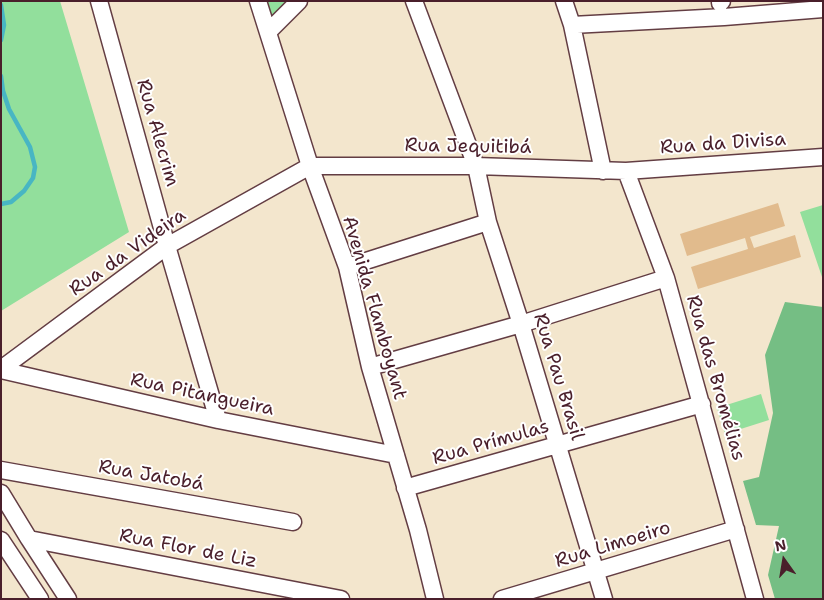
<!DOCTYPE html>
<meta charset="utf-8">
<style>
body{margin:0}
#map{position:relative;width:824px;height:600px;overflow:hidden;background:#f3e6cd;font-family:"Shantell Sans",sans-serif}
canvas{display:block}
.frame{position:absolute;inset:0;border:2px solid #4a1f2b;pointer-events:none}
.north{position:absolute;left:759px;top:535px;width:50px;height:50px;-webkit-text-stroke:4px #fff;paint-order:stroke;rotate:347deg;font-size:14px;font-weight:700;line-height:20px;text-align:center;color:#4a1f2b}
.north::after{content:'';display:block;margin:auto;width:18px;height:22px;background:#4a1f2b;clip-path:polygon(50% 0,100% 100%,50% 72%,0 100%)}
</style>
<div id="map">
<canvas width="824" height="600"></canvas>
<div class="frame"></div>
<div class="north">N</div>
</div>
<script>
const ctx = document.querySelector('canvas').getContext('2d');
ctx.lineJoin = 'round';
function fill(path, color) { ctx.fillStyle = color; ctx.fill(path, 'evenodd'); }
const shape = rows => new Path2D(rows.map(r => 'M' + r).join(''));
function trace(path, color, width, dash) { ctx.strokeStyle = color; ctx.lineWidth = width; ctx.lineCap = dash ? 'butt' : 'round'; ctx.setLineDash(dash || []); ctx.stroke(path); }
function write(font, color, halo, rows, align = 'center') {
  ctx.font = font + ' "Shantell Sans",sans-serif'; ctx.lineWidth = 4; ctx.setLineDash([]); ctx.textBaseline = 'middle'; ctx.strokeStyle = halo; ctx.fillStyle = color; for (const [text, x, y, turn = 0] of rows) {
    ctx.save(); ctx.translate(x, y); ctx.rotate((+turn || 0) * Math.PI / 180); ctx.textAlign = isNaN(turn) ? turn : align; if (halo) ctx.strokeText(text, 0, 0); ctx.fillText(text, 0, 0); ctx.restore();
  }
}
fill(shape([
 [1,1,60,1,129,232,1,311],
 [258,1,299,1,268,32],
 [823,205,823,276,822,277,800,212],
 [761,394,769,420,725,434,717,408]
]), '#92df9c');
fill(shape([
 [785,302,823,307,823,599,775,599,768,575,779,526,756,525,743,481,759,477,773,413,765,355]
]), '#75be84');
trace(shape([
 [1,5,4,25,1,40],
 [1,76,3,91,9,109,30,147,35,167,33,178,24,191,11,202,1,204]
]), '#48b6c3', 4.5);
fill(shape([
 [778,203,785,226,750,237,754,248,795,235,801,257,698,289,691,267,748,249,745,238,687,256,680,234]
]), '#e1bb8d');
const minor = shape([
 [99,1,167,246,218,420],
 [258,1,310,166,347,267,370,367,418,530,435,599],
 [414,1,476,166,488,222,521,324,604,599],
 [564,1,572,25,603,171],
 [720,3,722,1],
 [572,25,724,17,823,9],
 [268,32,299,1],
 [626,171,666,278,755,599],
 [347,267,488,222],
 [370,367,521,324,666,278],
 [1,369,167,246,310,166,476,166,626,171,823,157],
 [1,370,218,420,396,455],
 [1,470,293,522],
 [405,488,702,404],
 [1,493,29,539,68,599],
 [29,539,341,599],
 [1,540,40,599],
 [502,599,736,529]
]);
trace(minor, '#633d43', 19);
trace(minor, '#fff', 16);
write('19px', '#4a1f2b', '#fff', [
 ["Rua Alecrim",157,133,74],
 ["Rua da Divisa",723,144,-4],
 ["Rua Jequitibá",468,147,1],
 ["Rua da Videira",128,253,-35],
 ["Avenida Flamboyant",374,308,74],
 ["Rua Pau Brasil",558,377,73],
 ["Rua das Bromélias",715,378,74],
 ["Rua Pitangueira",202,395,12],
 ["Rua Prímulas",491,443,-16],
 ["Rua Jatobá",151,476,10],
 ["Rua Limoeiro",613,545,-17],
 ["Rua Flor de Liz",188,549,11]
]);
</script>
